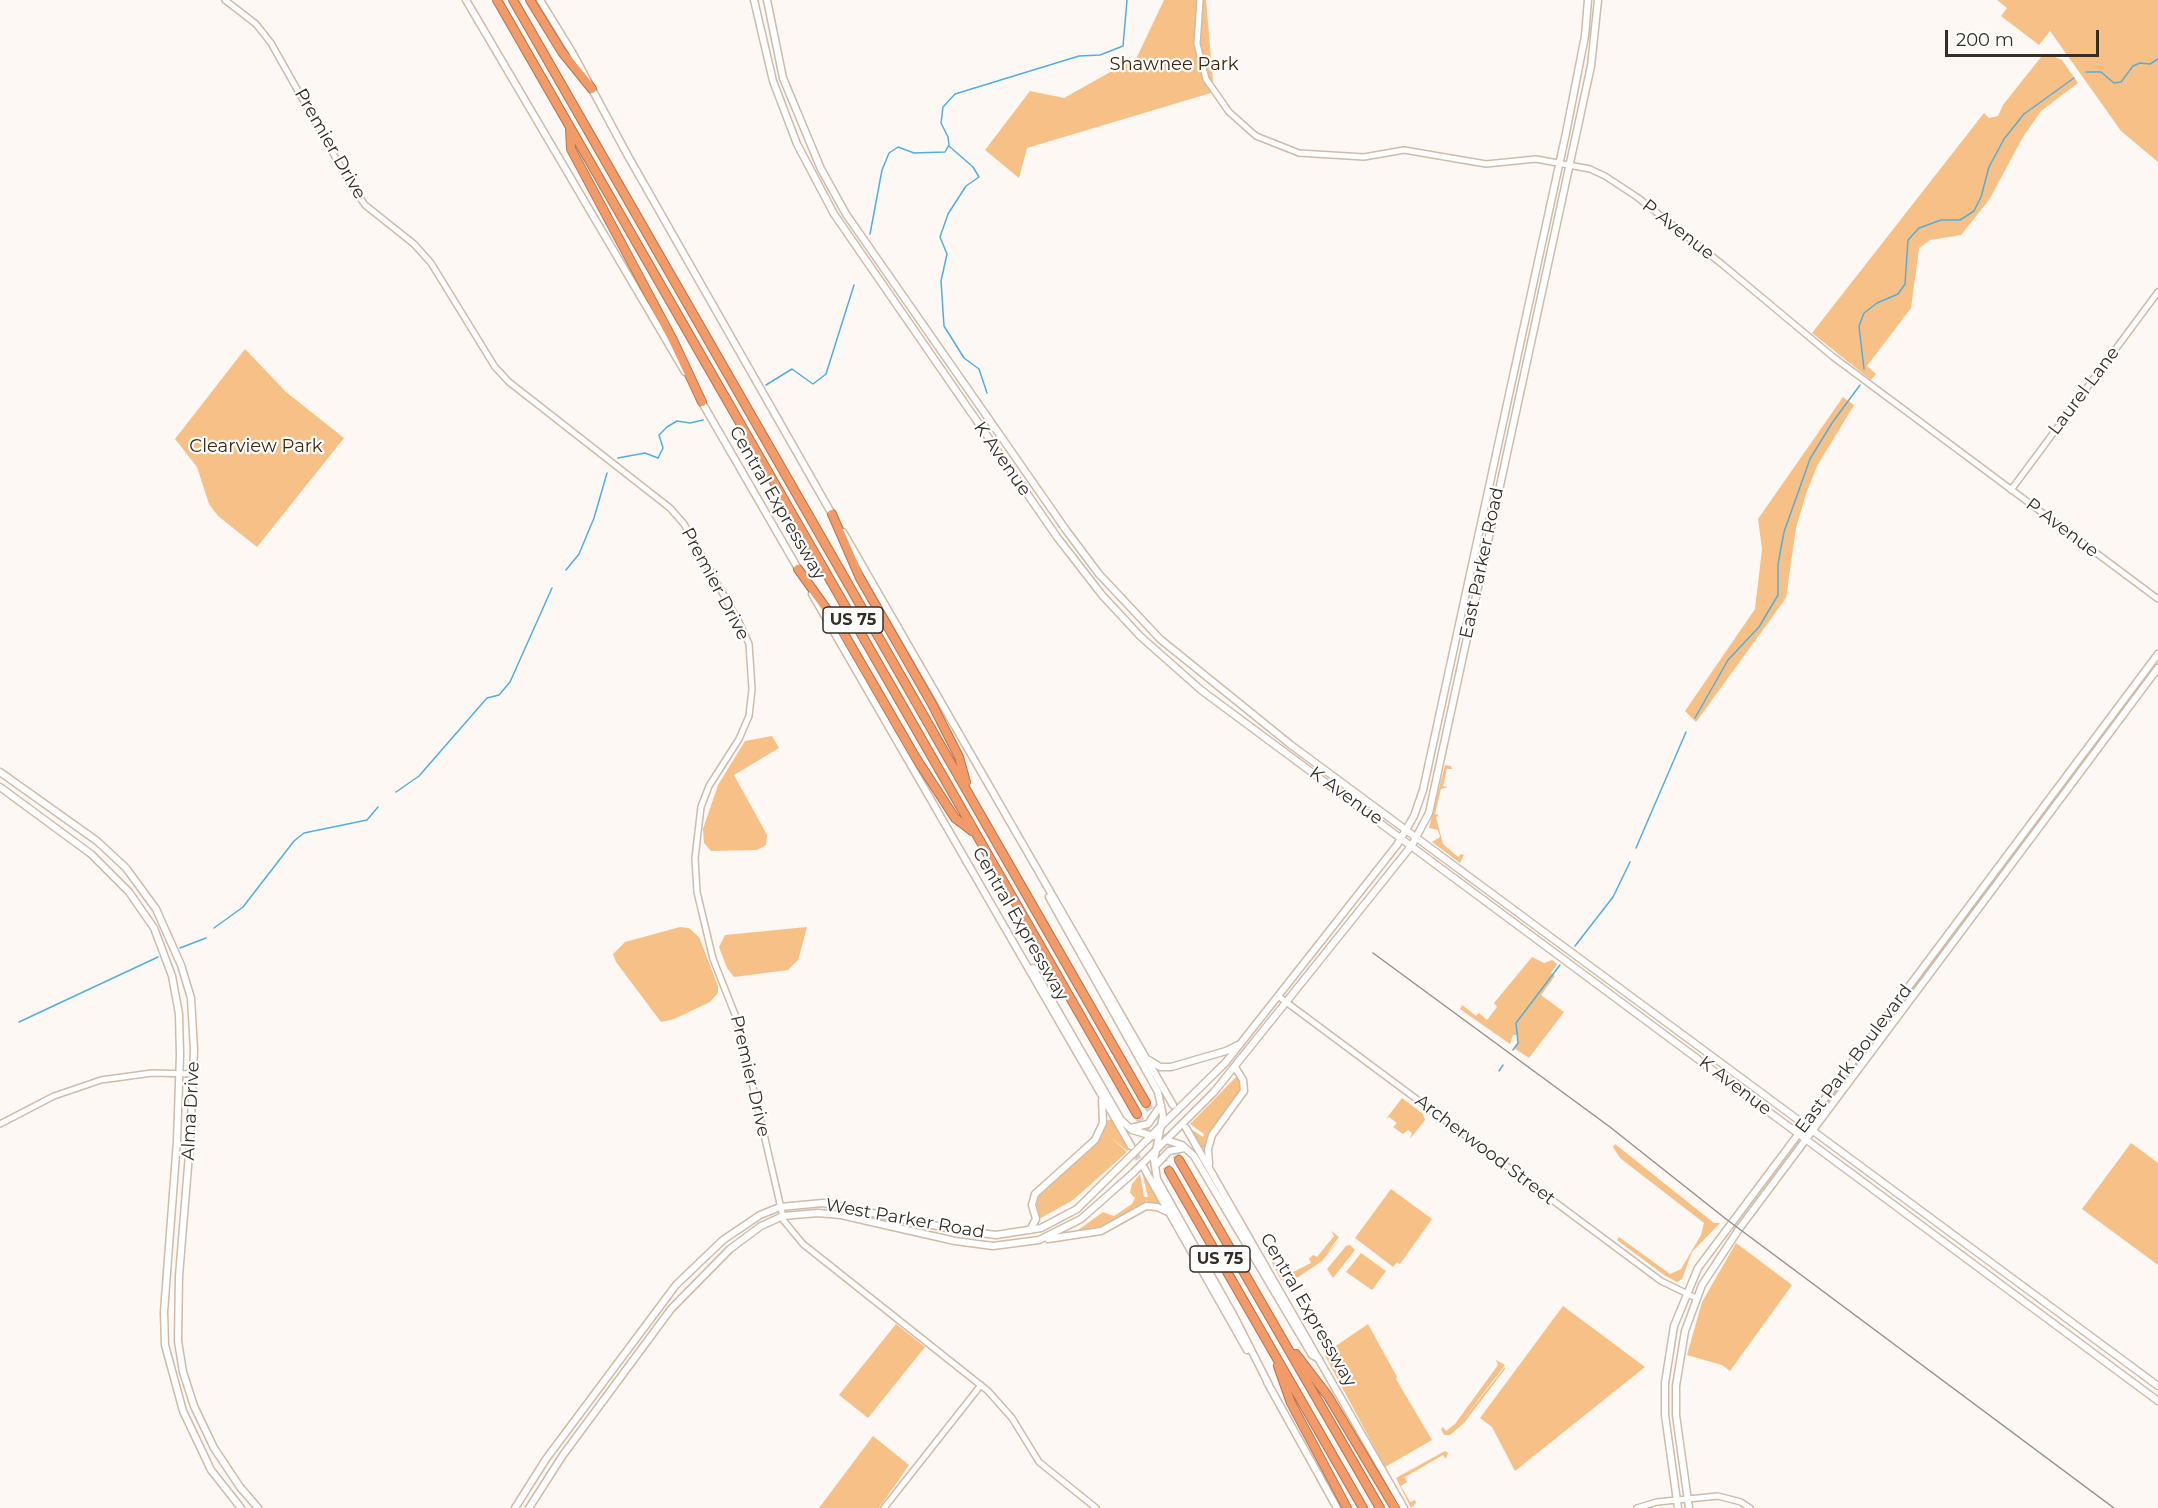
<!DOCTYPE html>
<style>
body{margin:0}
#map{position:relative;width:2158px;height:1508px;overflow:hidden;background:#fdf8f4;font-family:Montserrat,sans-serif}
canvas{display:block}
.scale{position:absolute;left:1945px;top:30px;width:154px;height:27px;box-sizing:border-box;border:3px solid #352e26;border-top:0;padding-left:8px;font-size:18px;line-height:21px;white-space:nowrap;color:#352e26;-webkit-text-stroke:4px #fff;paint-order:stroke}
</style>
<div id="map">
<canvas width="2158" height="1508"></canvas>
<div class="scale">200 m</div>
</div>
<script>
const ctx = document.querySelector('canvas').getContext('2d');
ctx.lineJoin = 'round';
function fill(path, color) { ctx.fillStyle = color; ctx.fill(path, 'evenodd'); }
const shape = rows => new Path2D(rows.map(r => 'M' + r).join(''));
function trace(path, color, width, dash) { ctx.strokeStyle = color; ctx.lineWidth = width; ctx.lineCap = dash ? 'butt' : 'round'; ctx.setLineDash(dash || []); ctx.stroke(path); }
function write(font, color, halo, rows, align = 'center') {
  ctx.font = font + ' Montserrat,sans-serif'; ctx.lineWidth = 4.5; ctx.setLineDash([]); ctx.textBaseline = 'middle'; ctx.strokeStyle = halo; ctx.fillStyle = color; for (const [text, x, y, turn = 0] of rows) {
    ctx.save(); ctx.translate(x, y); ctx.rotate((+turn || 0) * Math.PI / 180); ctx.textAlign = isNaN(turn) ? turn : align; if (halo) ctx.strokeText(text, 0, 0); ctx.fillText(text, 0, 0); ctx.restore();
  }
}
fill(shape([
 [1164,0,1206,0,1214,92,1027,148,1019,178,985,150,1030,91,1064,98,1137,57],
 [1997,0,2158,0,2158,162,2121,131,2050,31,2039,45,2001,16,2007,8],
 [2050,55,2062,60,2078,83,2041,111,2023,137,1989,200,1961,235,1930,240,1919,248,1911,308,1867,366,1876,374,1871,380,1812,333,1984,113,1989,118,1998,116,2003,105,2041,57],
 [245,349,286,392,344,438,257,547,218,516,209,504,197,467,175,439],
 [1843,397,1854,405,1817,466,1806,494,1796,528,1786,598,1696,722,1685,711,1755,609,1762,549,1758,519],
 [772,736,779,748,734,775,767,835,766,845,757,850,711,851,704,843,703,829,718,785,745,741],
 [1445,765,1451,766,1452,769,1447,769,1443,786,1448,787,1441,789,1435,814,1439,815,1436,817,1443,844,1458,857,1461,854,1464,855,1460,863,1432,842,1440,837,1438,830,1429,828],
 [680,927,689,928,699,937,718,986,718,993,710,1002,674,1019,661,1022,616,962,613,954,625,942],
 [807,927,798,960,788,970,734,977,727,968,719,947,725,935],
 [1532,957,1544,963,1552,960,1557,964,1551,973,1555,976,1541,995,1564,1012,1529,1058,1514,1048,1518,1043,1517,1035,1513,1035,1510,1044,1460,1009,1462,1005,1476,1016,1479,1013,1487,1020,1497,1007,1494,1003],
 [1236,1077,1241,1082,1239,1094,1211,1129,1205,1148,1201,1149,1188,1127,1203,1137,1204,1134,1190,1124],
 [1402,1098,1423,1114,1425,1120,1410,1139,1412,1133,1408,1130,1403,1134,1393,1127,1397,1123,1389,1117,1386,1119],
 [1112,1119,1129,1149,1127,1151,1108,1135,1127,1152,1073,1200,1039,1219,1036,1207,1039,1196,1096,1144,1103,1133,1106,1121],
 [2131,1143,2158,1163,2158,1265,2082,1209],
 [1615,1144,1714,1223,1720,1223,1692,1252,1682,1279,1677,1282,1664,1275,1617,1240,1619,1237,1670,1274,1681,1269,1701,1235,1704,1223,1620,1158,1613,1147],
 [1142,1172,1159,1200,1157,1205,1148,1203,1146,1200,1146,1204,1103,1228,1074,1233,1103,1212,1114,1216,1132,1204,1135,1198,1130,1193,1132,1184,1140,1174,1144,1197,1148,1197],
 [1391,1189,1432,1219,1400,1264,1397,1262,1393,1267,1355,1238],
 [1331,1231,1339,1237,1326,1254,1339,1240,1322,1261,1288,1284,1288,1281,1281,1280,1268,1255,1275,1254,1272,1257,1277,1268,1281,1273,1286,1271,1289,1274,1311,1263,1309,1259,1313,1255,1317,1257,1334,1236],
 [1736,1243,1792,1285,1730,1371,1722,1365,1687,1355,1702,1302],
 [1350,1245,1355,1250,1333,1278,1327,1269,1346,1246],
 [1361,1253,1386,1271,1372,1290,1346,1272],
 [1563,1306,1645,1367,1515,1471,1492,1427,1480,1418],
 [896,1324,925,1347,868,1418,839,1395],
 [1368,1324,1397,1377,1396,1379,1432,1440,1385,1467,1324,1354],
 [1496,1360,1505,1365,1458,1426,1505,1367,1505,1369,1464,1423,1450,1435,1444,1435,1441,1429,1443,1427,1446,1431,1455,1424,1498,1365],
 [873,1436,909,1465,879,1508,819,1508],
 [1444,1450,1398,1477,1445,1451,1448,1453,1446,1459,1443,1455,1405,1477,1407,1482,1401,1486,1410,1502,1415,1500,1416,1503,1411,1508,1396,1478]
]), '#f7c086');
trace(shape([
 [2086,72,2101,72,2114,83,2121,82,2133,66,2140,63,2150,64,2158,59],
 [949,146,973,167,979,177,966,186,948,214,940,237,947,254,941,281,944,326,964,358,979,369,987,393],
 [870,234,882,170,889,153,898,147,914,153,945,152,949,145,948,137,941,123,943,107,955,94,1079,56,1100,55,1123,46,1127,0],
 [1864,369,1859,326,1864,313,1877,303,1898,294,1905,284,1908,240,1919,228,1941,220,1960,220,1974,211,1981,197,1989,167,2004,139,2024,114,2074,78],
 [766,385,792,369,813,384,826,374,854,285],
 [618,458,645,453,658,458,663,448,659,435,667,427,677,421,690,423,703,420],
 [566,570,579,554,594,518,607,473],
 [1695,718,1728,660,1759,627,1778,595,1778,564,1784,532,1810,459,1832,423,1860,385],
 [396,792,419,776,487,698,499,695,510,682,552,588],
 [1636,848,1686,732],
 [214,928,243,907,294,841,304,833,367,820,378,807],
 [1575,946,1613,897,1630,862],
 [180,948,206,938],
 [19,1022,158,957],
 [1513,1050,1518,1043,1516,1023,1560,965],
 [1499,1071,1503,1065]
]), '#53aedd', 1.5);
trace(shape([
 [1131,1146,1143,1167]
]), '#d5d0cb', 6, [6, 3]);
trace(shape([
 [1146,1103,1179,1160],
 [1137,1114,1169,1171]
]), '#d5d0cb', 8, [8, 4]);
const tertiary = shape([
 [225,0,256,24,271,43,351,185,365,205,414,244,431,263,495,367,509,382,670,508,684,524,741,626,749,644,752,689,749,716,739,739,709,786,701,807,695,858,697,892,713,959,738,1022,784,1221,803,1244,988,1391,1012,1418,1039,1462,1096,1508],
 [1200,0,1197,44,1206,79,1229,112,1256,136,1299,153,1364,157,1404,150,1486,164,1536,159,1590,169,1605,176,1637,197,1723,265,1832,356,2158,599],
 [2011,490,2158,292],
 [1278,996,1661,1281,1696,1298],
 [0,1124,54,1096,101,1080,152,1073,193,1074],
 [884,1508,981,1385],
 [1637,1508,1657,1502,1718,1496,1741,1502,1750,1508]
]);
const secondary = shape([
 [466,0,685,372],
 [540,0,572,52,628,156,833,516],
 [754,0,773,81,797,144,834,214,1057,537,1102,595,1140,636,1201,690,2158,1401],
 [767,0,783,78,821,169,846,214,1066,530,1099,574,1160,639,1291,745,2158,1386],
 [700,399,800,572],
 [843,532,1173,1105],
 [812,594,1131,1146],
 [0,772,97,841,126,868,156,909,181,965,191,998,194,1050,190,1142,179,1276,178,1341,183,1372,194,1406,214,1448,240,1487,258,1508],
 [0,787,91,854,129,892,154,928,172,976,179,1014,180,1055,177,1141,164,1312,165,1345,183,1411,211,1470,241,1508],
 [1049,897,1158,1092,1163,1116,1154,1160,1157,1179,1235,1318,1269,1385],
 [1033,968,1121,1120,1132,1130,1153,1136],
 [1149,1060,1160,1067,1171,1067,1226,1051,1238,1045],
 [1131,1128,1148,1124,1161,1105],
 [1186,1128,1404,1508],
 [1166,1140,1182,1145,1194,1156,1312,1355,1319,1359],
 [1209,1164,1208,1149,1212,1135,1244,1091,1243,1080,1235,1067],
 [1155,1166,1169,1151,1185,1148],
 [1144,1168,1247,1350],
 [1030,1230,1036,1219,1032,1205,1035,1194,1095,1140,1103,1123,1102,1100],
 [1048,1239,1101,1231,1146,1206,1157,1207,1170,1213],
 [1267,1382,1337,1508],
 [515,1508,546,1459,676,1285,723,1240,760,1215,780,1207,823,1203,957,1230,996,1235,1041,1228,1077,1209,1226,1062,1397,845,1414,816,1423,790,1566,133,1585,36,1588,0],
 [529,1508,563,1455,671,1309,730,1249,761,1226,783,1216,818,1213,841,1215,955,1241,993,1246,1039,1240,1081,1219,1133,1173,1214,1092,1412,845,1429,813,1591,66,1598,0],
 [1678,1508,1665,1415,1665,1383,1674,1326,1698,1268,2158,654],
 [1689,1508,1676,1415,1676,1386,1685,1331,1702,1285,1739,1229,2158,668]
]);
const motorway = shape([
 [497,0,1137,1114],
 [513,0,1146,1103],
 [530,0,562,52,592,89],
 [570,128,571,149,673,340,702,402],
 [832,514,860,578,932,704,959,757,966,782],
 [798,569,843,632,916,758,955,818,972,831],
 [1179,1160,1380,1508],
 [1169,1171,1363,1508],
 [1296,1354,1328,1396,1395,1508],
 [1278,1366,1291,1403,1347,1508]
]);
trace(tertiary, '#cfbba7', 8);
trace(secondary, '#cfbba7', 9);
trace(motorway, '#b07552', 10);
trace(tertiary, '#fff', 5);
trace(secondary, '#fff', 6);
trace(motorway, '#f29b69', 8);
trace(shape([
 [1373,953,1610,1127,1726,1219,2114,1508]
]), '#97918b', 1.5);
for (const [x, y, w] of [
 [853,620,60],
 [1220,1259,60]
]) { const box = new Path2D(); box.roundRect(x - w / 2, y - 13, w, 26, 4.5); ctx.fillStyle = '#fff'; ctx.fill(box); trace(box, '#352e26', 1.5); }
write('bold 16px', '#352e26', null, [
 ["US 75",853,620],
 ["US 75",1220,1259]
]);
write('18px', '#3e2607', '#fff', [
 ["Shawnee Park",1174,65],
 ["Clearview Park",256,447]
]);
write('18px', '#352e26', '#fff', [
 ["Premier Drive",330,144,60],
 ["P Avenue",1678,230,38],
 ["Laurel Lane",2084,391,-53],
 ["K Avenue",1002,459,55],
 ["Central Expressway",777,503,60],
 ["P Avenue",2062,528,37],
 ["East Parker Road",1482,563,-78],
 ["Premier Drive",715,584,62],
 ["K Avenue",1346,796,36],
 ["Central Expressway",1020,924,60],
 ["East Park Boulevard",1854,1059,-53],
 ["Premier Drive",750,1076,77],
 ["K Avenue",1735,1086,37],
 ["Alma Drive",191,1111,-87],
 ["Archerwood Street",1485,1150,37],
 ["West Parker Road",905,1219,10],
 ["Central Expressway",1308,1310,60]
]);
</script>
